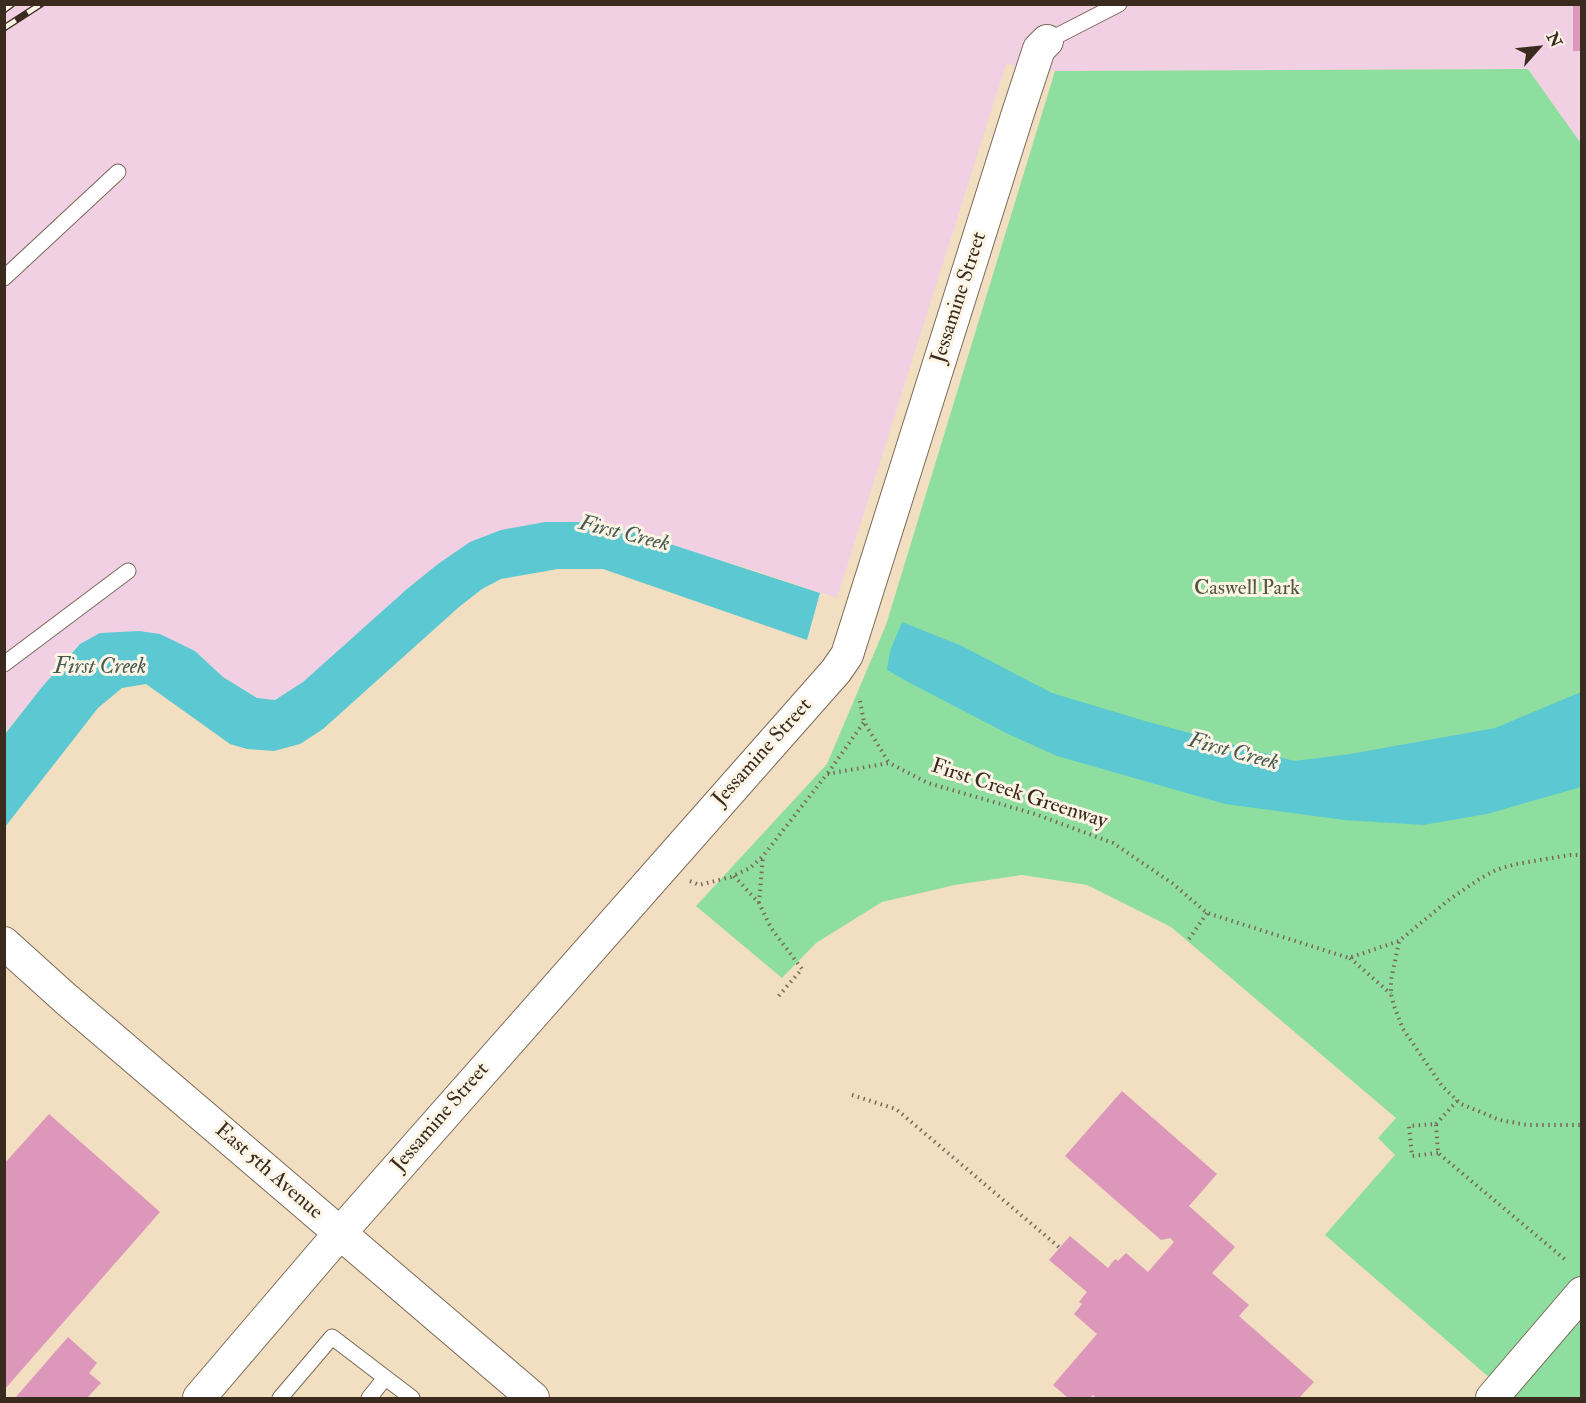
<!DOCTYPE html>
<style>
body{margin:0}
#map{position:relative;width:1586px;height:1403px;overflow:hidden;background:#f2dfc1;font-family:"IM FELL Double Pica",serif}
canvas{display:block}
.frame{position:absolute;inset:0;border:6px solid #3b2a1e;pointer-events:none}
.north{position:absolute;left:1508px;top:18px;width:60px;height:60px;-webkit-text-stroke:4px #fcf5e5;paint-order:stroke;rotate:63deg;font-size:16px;font-weight:700;line-height:24px;text-align:center;color:#3b2a1e}
.north::after{content:'';display:block;margin:auto;width:21px;height:27px;background:#3b2a1e;clip-path:polygon(50% 0,100% 100%,50% 72%,0 100%)}
</style>
<div id="map">
<canvas width="1586" height="1403"></canvas>
<div class="frame"></div>
<div class="north">N</div>
</div>
<script>
const ctx = document.querySelector('canvas').getContext('2d');
ctx.lineJoin = 'round';
function fill(path, color) { ctx.fillStyle = color; ctx.fill(path, 'evenodd'); }
const shape = rows => new Path2D(rows.map(r => 'M' + r).join(''));
function trace(path, color, width, dash) { ctx.strokeStyle = color; ctx.lineWidth = width; ctx.lineCap = dash ? 'butt' : 'round'; ctx.setLineDash(dash || []); ctx.stroke(path); }
function write(font, color, halo, rows, align = 'center') {
  ctx.font = font + ' "IM FELL Double Pica",serif'; ctx.lineWidth = 6; ctx.setLineDash([]); ctx.textBaseline = 'middle'; ctx.strokeStyle = halo; ctx.fillStyle = color; for (const [text, x, y, turn = 0] of rows) {
    ctx.save(); ctx.translate(x, y); ctx.rotate((+turn || 0) * Math.PI / 180); ctx.textAlign = isNaN(turn) ? turn : align; if (halo) ctx.strokeText(text, 0, 0); ctx.fillText(text, 0, 0); ctx.restore();
  }
}
fill(shape([
 [5,5,1581,5,1581,145,1528,69,1055,71,1006,64,837,598,747,568,590,522,275,700,258,698,223,677,195,651,80,644,42,687,5,733]
]), '#f1d0e3');
fill(shape([
 [1528,69,1582,145,1581,1398,1513,1398,1325,1235,1395,1155,1378,1138,1396,1118,1171,927,1087,885,1022,875,955,885,882,902,816,943,782,978,696,906,827,764,886,625,1055,71]
]), '#8edf9f');
fill(shape([
 [545,522,590,522,609,524,820,593,807,640,603,569,558,569,501,579,482,589,459,607,323,729,300,744,274,751,247,749,230,744,146,684,122,688,98,708,5,827,5,734,42,687,80,644,100,633,139,631,160,634,195,651,223,677,257,698,275,700,303,682,407,589,438,564,470,542,501,530],
 [902,622,962,646,1052,693,1145,721,1294,761,1350,754,1495,728,1581,692,1581,787,1487,814,1423,825,1344,820,1225,804,1057,756,1008,734,910,683,887,670,890,651]
]), '#5cc9d2');
fill(shape([
 [1573,4,1582,4,1582,51,1573,51],
 [1122,1091,1217,1174,1189,1206,1235,1247,1212,1273,1249,1305,1239,1316,1314,1382,1299,1398,1096,1398,1093,1395,1090,1398,1068,1398,1053,1385,1097,1334,1074,1314,1082,1304,1079,1302,1087,1292,1049,1260,1070,1236,1108,1268,1115,1259,1118,1261,1126,1253,1148,1272,1174,1242,1170,1238,1161,1240,1065,1156],
 [49,1114,160,1212,4,1390,4,1164],
 [68,1337,97,1363,89,1373,101,1383,87,1398,15,1398]
]), '#dc97bb');
const service = shape([
 [1047,41,1119,4],
 [4,278,118,172],
 [4,664,128,571],
 [280,1398,332,1337,412,1398],
 [369,1398,385,1378]
]);
const minor = shape([
 [4,943,66,999,533,1398],
 [199,1398,340,1233,836,671,847,655,1017,116,1039,49,1047,41],
 [1492,1398,1582,1293]
]);
trace(service, '#7b6957', 17);
trace(minor, '#7b6957', 34);
trace(shape([
 [860,701,864,722,889,763],
 [828,773,864,722],
 [734,876,759,903,771,928,802,969,776,999],
 [690,881,699,885,731,877,750,868,763,856,827,774,889,763,928,783,1035,814,1113,843,1172,883,1207,913,1349,958,1399,941,1450,899,1481,878,1496,870,1516,864,1570,855,1582,855],
 [759,903,763,856],
 [1189,939,1207,913],
 [1399,942,1391,980,1391,994,1394,1006,1403,1029,1442,1086,1461,1104,1500,1120,1527,1125,1582,1125],
 [1350,958,1391,994],
 [852,1095,896,1109,1060,1248],
 [1436,1124,1458,1100],
 [1438,1153,1412,1156,1409,1126,1436,1124,1438,1153,1568,1262]
]), '#7b6957', 4, [1.5, 4.5]);
trace(service, '#fff', 15);
trace(minor, '#fff', 32);
const rail = shape([
 [4,10,12,4],
 [4,28,41,4]
]);
trace(rail, '#3b2a1e', 7);
trace(rail, '#fcf5e5', 4.5, [14]);
write('21px', '#3b2a1e', '#fcf5e5', [
 ["Jessamine Street",960,298,-72],
 ["Jessamine Street",763,753,-48],
 ["First Creek Greenway",1019,795,18],
 ["Jessamine Street",441,1118,-49],
 ["East 5th Avenue",268,1172,41]
]);
write('21px', '#50573e', '#fcf5e5', [
 ["Caswell Park",1247,589]
]);
write('italic 22px', '#455a54', '#fcf5e5', [
 ["First Creek",624,535,14],
 ["First Creek",100,668],
 ["First Creek",1233,753,15]
]);
</script>
